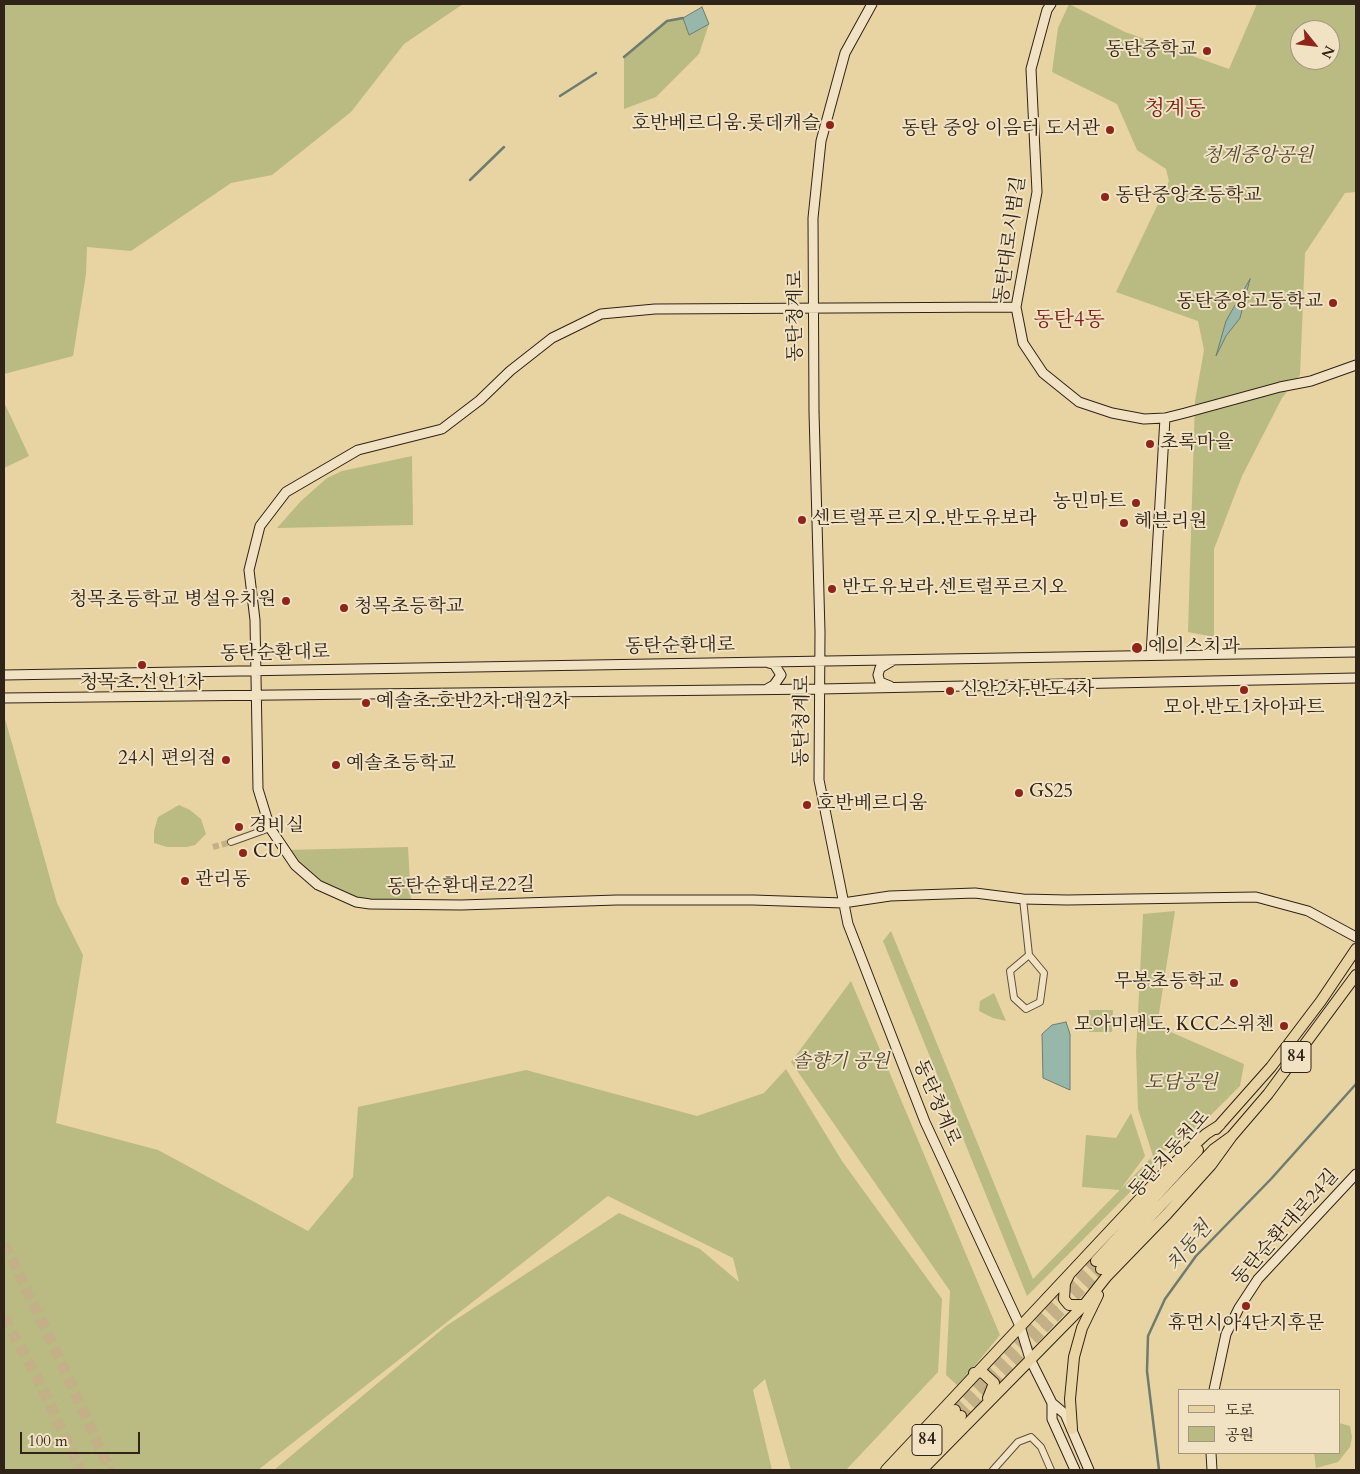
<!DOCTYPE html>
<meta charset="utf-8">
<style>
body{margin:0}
#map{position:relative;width:1360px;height:1474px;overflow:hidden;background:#e8d3a2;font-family:Cardo,"Noto Serif KR",serif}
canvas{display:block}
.frame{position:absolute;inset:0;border:5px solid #302317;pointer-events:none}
.legend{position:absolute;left:1178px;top:1389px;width:162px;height:65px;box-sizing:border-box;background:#f0e2c3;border:1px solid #a3967e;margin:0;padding:6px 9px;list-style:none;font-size:15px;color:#302317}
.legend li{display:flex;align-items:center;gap:10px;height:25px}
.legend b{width:25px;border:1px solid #a3967e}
.north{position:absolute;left:1290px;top:20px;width:50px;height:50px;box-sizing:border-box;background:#f0e2c3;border:1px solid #a3967e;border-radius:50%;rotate:119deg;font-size:14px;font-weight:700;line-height:20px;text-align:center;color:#302317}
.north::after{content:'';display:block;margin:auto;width:18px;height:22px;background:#8f2418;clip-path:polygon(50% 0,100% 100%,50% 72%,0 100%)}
.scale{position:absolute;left:20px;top:1432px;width:120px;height:22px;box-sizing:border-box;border:2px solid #302317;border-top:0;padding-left:6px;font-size:15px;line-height:18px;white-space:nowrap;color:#302317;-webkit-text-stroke:4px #f0e2c3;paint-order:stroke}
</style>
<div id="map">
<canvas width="1360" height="1474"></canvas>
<div class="frame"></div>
<ul class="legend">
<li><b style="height:6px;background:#e8d3a2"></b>도로</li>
<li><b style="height:14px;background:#b9bb83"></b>공원</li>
</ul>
<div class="north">N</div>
<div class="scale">100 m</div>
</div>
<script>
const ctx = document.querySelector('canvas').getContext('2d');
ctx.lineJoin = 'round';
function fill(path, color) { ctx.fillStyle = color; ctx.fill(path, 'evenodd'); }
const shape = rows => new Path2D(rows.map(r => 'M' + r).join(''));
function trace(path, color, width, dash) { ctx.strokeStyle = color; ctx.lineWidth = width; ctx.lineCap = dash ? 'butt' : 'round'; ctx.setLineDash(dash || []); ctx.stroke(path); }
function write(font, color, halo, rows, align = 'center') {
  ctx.font = font + ' Cardo,"Noto Serif KR",serif'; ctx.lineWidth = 4; ctx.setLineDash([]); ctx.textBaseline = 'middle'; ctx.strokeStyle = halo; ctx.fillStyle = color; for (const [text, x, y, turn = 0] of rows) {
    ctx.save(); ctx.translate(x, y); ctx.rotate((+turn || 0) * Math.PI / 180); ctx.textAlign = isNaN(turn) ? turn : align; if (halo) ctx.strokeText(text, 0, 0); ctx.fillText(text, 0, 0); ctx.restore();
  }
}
fill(shape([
 [4,4,463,4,404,44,351,112,272,175,231,183,131,251,87,247,86,274,73,356,4,374],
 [1069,4,1125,32,1229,69,1257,4,1356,4,1356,192,1345,193,1305,253,1300,375,1282,398,1242,476,1214,549,1214,637,1188,632,1195,401,1204,350,1198,321,1116,292,1169,181,1166,169,1137,150,1117,104,1052,72,1058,28],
 [1300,30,1330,30,1330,60,1300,60],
 [683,18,689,35,709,24,699,54,656,97,624,109,624,57,667,21],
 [4,402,29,456,4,468],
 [412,456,413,525,277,528,301,501,327,478,342,471],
 [4,715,57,903,83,955,56,1123,158,1150,308,1231,353,1177,358,1107,526,1070,697,1116,764,1093,786,1069,842,1161,942,1299,938,1372,846,1470,791,1470,765,1379,753,1390,772,1470,274,1470,446,1326,619,1213,700,1249,739,1282,733,1258,608,1196,258,1470,4,1470],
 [179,805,190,810,201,819,206,834,195,845,187,847,167,847,154,843,154,831,158,817],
 [408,847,411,901,367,901,346,896,320,882,296,864,287,850],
 [1175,911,1157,1026,1244,1064,1240,1086,1186,1140,1153,1156,1157,1165,1027,1296,883,941,891,931,1033,1279,1153,1156,1138,1109,1136,1052,1143,914],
 [851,981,1000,1335,958,1386,946,1375,950,1291,791,1062],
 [994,993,1006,1021,993,1018,979,1011,980,1001],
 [1089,1010,1113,1010,1112,1032,1089,1032],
 [1131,1113,1145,1156,1120,1190,1082,1187,1086,1135,1116,1138],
 [1339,1423,1350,1426,1352,1437,1350,1447,1338,1462,1316,1468,1314,1453,1339,1453]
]), '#b9bb83');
const water = shape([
 [702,7,709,24,689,35,683,18,702,7],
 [1250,279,1240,318,1226,336,1216,356,1226,321,1250,279],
 [1066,1022,1070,1034,1070,1090,1043,1078,1042,1034,1052,1025,1066,1022]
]);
fill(water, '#98b7ab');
trace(water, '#6e7c70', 1);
trace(shape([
 [624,57,667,21,683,18],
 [560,96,596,73],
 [470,180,504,147],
 [1159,1470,1147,1371,1148,1336,1165,1299,1196,1256,1271,1179,1356,1084]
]), '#6e7c70', 2.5);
trace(shape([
 [213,847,231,842]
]), '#c3b086', 6, [6, 3]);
trace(shape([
 [955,1410,1096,1261],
 [961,1416,1101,1269]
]), '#c3b086', 10, [10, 5]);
trace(shape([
 [4,1244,48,1334,110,1470],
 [4,1317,42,1387,80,1470]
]), '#c3b086', 11, [11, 5.5]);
const street = shape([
 [231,842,270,828],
 [1023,899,1029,955,1010,971,1014,998,1026,1009,1040,1002,1044,973,1029,955],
 [993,1470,1018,1442,1031,1437,1041,1447,1051,1470]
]);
const secondary = shape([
 [872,4,845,53,821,141,813,218,814,412,820,632,819,780,848,924,925,1122,1020,1326,1030,1359,1052,1403,1065,1414,1089,1470],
 [1051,4,1047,10,1031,69,1037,192,1016,307,1023,343,1043,373,1079,402,1112,413,1144,419,1165,418,1185,413,1280,387,1311,381,1356,365],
 [1016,307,655,309,601,314,552,338,510,371,480,400,442,429,358,450,286,492,260,526,249,570,255,620,258,789,270,828,295,865,318,885,356,902,370,904,461,905,617,900,753,900,843,903,890,896,975,893,1023,899,1067,900,1256,897,1308,911,1356,937],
 [1151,655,1165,418],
 [4,675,1356,652],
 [890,686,880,682,878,675,880,668,892,661],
 [767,689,774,685,781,675,774,664,769,663],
 [4,698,820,689,1356,678],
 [1214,1390,1226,1334,1239,1308,1258,1279,1356,1174],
 [1052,1403,1052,1419,1075,1470],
 [1211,1453,1212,1470]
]);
const primary = shape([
 [1216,1129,1271,1067,1321,1001,1356,949],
 [1096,1261,1198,1150],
 [1101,1269,1214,1149,1232,1136,1268,1094,1356,975],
 [1069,1275,1065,1283,1064,1299,1069,1305,1084,1305],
 [974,1373,982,1372,994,1383,988,1398],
 [1072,1429,1070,1399,1074,1357,1082,1328,1098,1295],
 [886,1470,1163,1174,1206,1134,1220,1125],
 [898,1470,955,1410],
 [911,1470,961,1416],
 [922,1470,1084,1305,1107,1276,1167,1214,1211,1165,1232,1136]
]);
trace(street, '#5e4f3a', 8);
trace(secondary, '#302317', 11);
trace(primary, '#302317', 12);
trace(street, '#f0e2c3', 6);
trace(secondary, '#f0e2c3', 9);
trace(primary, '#e8d3a2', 10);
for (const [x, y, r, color] of [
 [1207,51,5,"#8f2418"],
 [830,125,5,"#8f2418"],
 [1110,130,5,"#8f2418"],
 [1105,197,5,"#8f2418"],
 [1333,303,5,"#8f2418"],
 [1150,444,5,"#8f2418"],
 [1136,503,5,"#8f2418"],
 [802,520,5,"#8f2418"],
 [1124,523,5,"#8f2418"],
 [832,589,5,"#8f2418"],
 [286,601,5,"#8f2418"],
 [344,608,5,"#8f2418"],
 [1137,648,6,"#8f2418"],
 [142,665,5,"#8f2418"],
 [1244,690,5,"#8f2418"],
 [950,691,5,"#8f2418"],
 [366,703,5,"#8f2418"],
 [226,760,5,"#8f2418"],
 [336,765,5,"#8f2418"],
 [1019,793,5,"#8f2418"],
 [807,805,5,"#8f2418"],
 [239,827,5,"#8f2418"],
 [243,853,5,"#8f2418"],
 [185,881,5,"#8f2418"],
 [1234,983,5,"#8f2418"],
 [1284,1026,5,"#8f2418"],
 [1246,1306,5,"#8f2418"]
]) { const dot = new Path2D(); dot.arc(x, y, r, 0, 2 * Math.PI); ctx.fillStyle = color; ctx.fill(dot); trace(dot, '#f0e2c3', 2); }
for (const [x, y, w] of [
 [1296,1057,30],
 [927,1440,30]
]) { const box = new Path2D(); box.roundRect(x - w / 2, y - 15.5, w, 31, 4); ctx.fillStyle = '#f0e2c3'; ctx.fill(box); trace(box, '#302317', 1); }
write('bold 18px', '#302317', null, [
 ["84",1296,1057],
 ["84",927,1440]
]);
write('19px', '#302317', '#f0e2c3', [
 ["동탄중학교",1197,51,"right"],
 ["호반베르디움.롯데캐슬",820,125,"right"],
 ["동탄 중앙 이음터 도서관",1100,130,"right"],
 ["동탄중앙초등학교",1115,197],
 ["동탄중앙고등학교",1323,303,"right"],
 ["초록마을",1160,444],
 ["농민마트",1126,503,"right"],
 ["센트럴푸르지오.반도유보라",812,520],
 ["헤븐리원",1134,523],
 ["반도유보라.센트럴푸르지오",842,589],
 ["청목초등학교 병설유치원",276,601,"right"],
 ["청목초등학교",354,608],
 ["에이스치과",1148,648],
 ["청목초.신안1차",142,684,"center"],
 ["신안2차.반도4차",960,691],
 ["예솔초.호반2차.대원2차",376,703],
 ["모아.반도1차아파트",1244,709,"center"],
 ["24시 편의점",216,760,"right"],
 ["예솔초등학교",346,765],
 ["GS25",1029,793],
 ["호반베르디움",817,805],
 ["경비실",249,827],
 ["CU",253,853],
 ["관리동",195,881],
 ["무봉초등학교",1224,983,"right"],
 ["모아미래도, KCC스위첸",1274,1026,"right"],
 ["휴먼시아4단지후문",1246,1325,"center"]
], 'left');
write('italic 19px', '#524932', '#f0e2c3', [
 ["청계중앙공원",1258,157],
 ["솔향기 공원",841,1063],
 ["도담공원",1181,1084]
]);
write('19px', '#302317', '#f0e2c3', [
 ["동탄대로시범길",1011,240,-82],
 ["동탄청계로",797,316,-90],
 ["동탄순환대로",680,647,-1],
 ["동탄순환대로",275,654,-1],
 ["동탄청계로",803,721,-89],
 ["동탄순환대로22길",461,887,-1],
 ["동탄청계로",936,1103,67],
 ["동탄치동천로",1170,1155,-48],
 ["동탄순환대로24길",1286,1228,-48]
]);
write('italic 20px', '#4a483c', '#f0e2c3', [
 ["치동천",1190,1247,-50]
]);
write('21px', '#7a1f14', '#f0e2c3', [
 ["청계동",1175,110],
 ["동탄4동",1069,321]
]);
</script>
